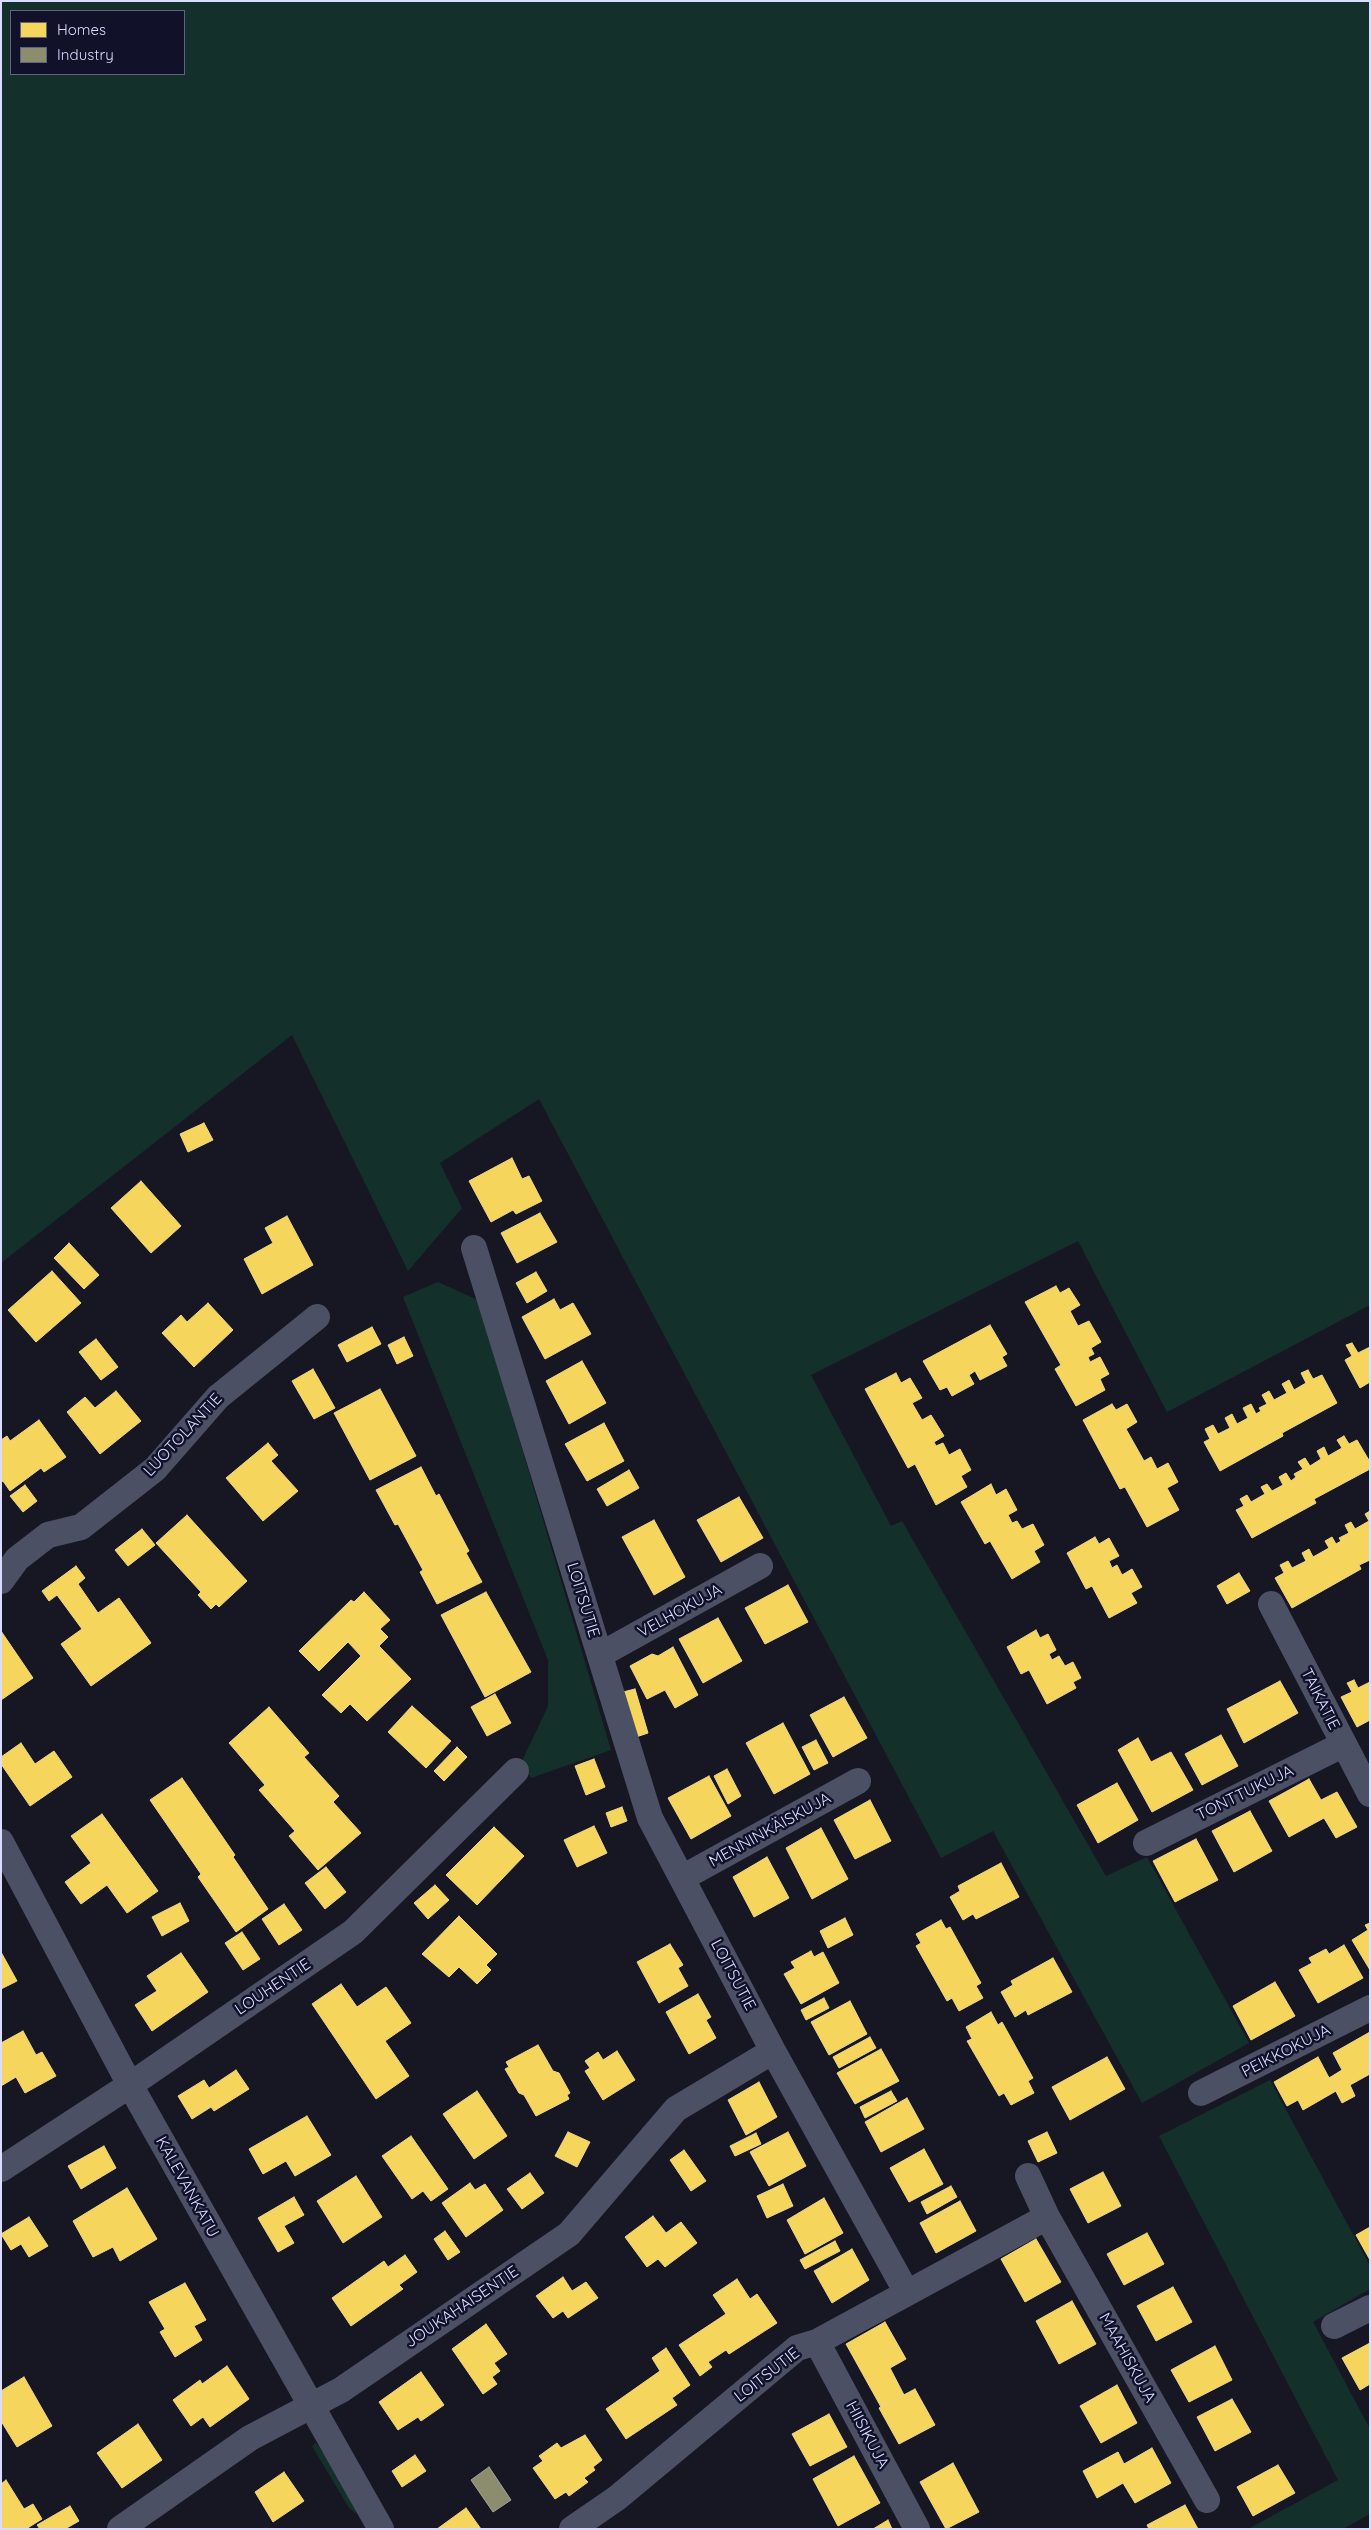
<!DOCTYPE html>
<meta charset="utf-8">
<style>
body{margin:0}
#map{position:relative;width:1371px;height:2530px;overflow:hidden;background:#171724;font-family:Quicksand,sans-serif}
canvas{display:block}
.frame{position:absolute;inset:0;border:2px solid #daddff;pointer-events:none}
.legend{position:absolute;left:10px;top:10px;width:175px;height:65px;box-sizing:border-box;background:#11122a;border:1px solid #61637f;margin:0;padding:6px 9px;list-style:none;font-size:15px;color:#daddff}
.legend li{display:flex;align-items:center;gap:10px;height:25px}
.legend b{width:25px;border:1px solid #61637f}
</style>
<div id="map">
<canvas width="1371" height="2530"></canvas>
<div class="frame"></div>
<ul class="legend">
<li><b style="height:14px;background:#f6d55c"></b>Homes</li>
<li><b style="height:14px;background:#8c8c6e"></b>Industry</li>
</ul>
</div>
<script>
const ctx = document.querySelector('canvas').getContext('2d');
ctx.lineJoin = 'round';
function fill(path, color) { ctx.fillStyle = color; ctx.fill(path, 'evenodd'); }
const shape = rows => new Path2D(rows.map(r => 'M' + r).join(''));
function trace(path, color, width, dash) { ctx.strokeStyle = color; ctx.lineWidth = width; ctx.lineCap = dash ? 'butt' : 'round'; ctx.setLineDash(dash || []); ctx.stroke(path); }
function write(font, color, halo, rows, align = 'center') {
  ctx.font = font + ' Quicksand,sans-serif'; ctx.lineWidth = 5; ctx.setLineDash([]); ctx.textBaseline = 'middle'; ctx.strokeStyle = halo; ctx.fillStyle = color; for (const [text, x, y, turn = 0] of rows) {
    ctx.save(); ctx.translate(x, y); ctx.rotate((+turn || 0) * Math.PI / 180); ctx.textAlign = isNaN(turn) ? turn : align; if (halo) ctx.strokeText(text, 0, 0); ctx.fillText(text, 0, 0); ctx.restore();
  }
}
fill(shape([
 [1,1,1370,1,1370,1305,1167,1412,1078,1241,811,1375,891,1526,902,1521,1106,1876,1147,1857,1249,2043,1142,2103,993,1831,941,1858,539,1099,440,1163,462,1208,408,1271,292,1035,1,1263],
 [11,11,184,11,184,74,11,74],
 [438,1282,478,1300,611,1750,531,1778,522,1761,548,1706,548,1660,403,1297],
 [1270,2080,1370,2266,1370,2289,1313,2322,1370,2429,1370,2514,1343,2529,1248,2529,1338,2480,1159,2136],
 [316,2443,362,2508,355,2513,349,2508,312,2446]
]), '#14302b');
const homes = shape([
 [204,1123,213,1140,188,1152,180,1134,204,1123],
 [512,1158,522,1179,529,1176,542,1201,516,1214,513,1210,491,1222,469,1181,512,1158],
 [141,1181,181,1226,151,1253,111,1208,141,1181],
 [540,1213,557,1242,517,1263,501,1233,540,1213],
 [287,1216,313,1265,262,1294,244,1259,273,1243,265,1228,287,1216],
 [69,1243,99,1275,84,1289,54,1258,69,1243],
 [52,1271,81,1303,36,1342,8,1310,52,1271],
 [536,1272,547,1291,527,1303,516,1283,536,1272],
 [1056,1286,1060,1293,1069,1288,1080,1305,1070,1311,1078,1326,1089,1321,1101,1342,1091,1348,1094,1354,1088,1357,1090,1362,1100,1357,1109,1374,1100,1379,1105,1390,1076,1406,1055,1369,1061,1365,1025,1302,1056,1286],
 [554,1299,560,1310,573,1303,591,1334,545,1359,522,1317,554,1299],
 [208,1303,233,1330,194,1367,162,1333,181,1315,187,1322,208,1303],
 [990,1325,1007,1354,1002,1357,1007,1366,980,1380,975,1371,969,1375,974,1384,952,1396,947,1387,940,1390,923,1361,990,1325],
 [372,1327,381,1344,347,1362,338,1345,372,1327],
 [404,1337,413,1356,397,1364,388,1345,404,1337],
 [96,1339,118,1367,101,1380,79,1352,96,1339],
 [1352,1343,1358,1353,1370,1347,1370,1382,1360,1388,1345,1360,1352,1356,1346,1345,1352,1343],
 [582,1361,606,1403,569,1424,546,1381,582,1361],
 [313,1369,335,1408,314,1419,292,1381,313,1369],
 [1308,1370,1313,1379,1322,1375,1337,1403,1282,1433,1283,1436,1220,1471,1204,1442,1210,1439,1205,1429,1213,1425,1218,1434,1230,1428,1225,1418,1232,1414,1237,1424,1248,1418,1243,1408,1251,1404,1256,1414,1261,1411,1259,1408,1267,1404,1262,1395,1269,1391,1274,1400,1287,1393,1282,1384,1289,1380,1294,1390,1306,1383,1301,1373,1308,1370],
 [896,1373,901,1383,910,1378,922,1398,912,1403,922,1420,931,1415,944,1436,934,1442,936,1446,943,1443,949,1455,960,1449,971,1470,961,1476,967,1487,936,1505,915,1464,908,1468,865,1389,896,1373],
 [380,1389,416,1456,370,1480,334,1413,380,1389],
 [116,1391,141,1421,100,1454,67,1412,85,1397,95,1408,116,1391],
 [1112,1404,1116,1410,1127,1404,1137,1422,1126,1429,1144,1461,1151,1457,1157,1469,1168,1463,1178,1482,1167,1488,1179,1510,1147,1527,1125,1487,1120,1489,1083,1420,1112,1404],
 [39,1420,66,1457,44,1472,41,1468,10,1491,3,1481,1,1482,1,1440,7,1436,10,1441,39,1420],
 [604,1423,624,1461,587,1481,565,1444,604,1423],
 [1344,1436,1349,1444,1357,1440,1370,1462,1370,1469,1314,1499,1316,1503,1252,1538,1236,1510,1244,1506,1240,1499,1247,1495,1251,1502,1265,1494,1261,1487,1267,1484,1272,1491,1283,1485,1279,1477,1286,1473,1291,1481,1296,1477,1294,1474,1303,1469,1298,1462,1305,1458,1310,1466,1321,1459,1317,1451,1324,1447,1328,1456,1342,1448,1337,1440,1344,1436],
 [268,1443,278,1455,271,1461,298,1491,263,1521,226,1478,268,1443],
 [421,1467,436,1496,439,1494,469,1551,466,1553,482,1582,437,1604,420,1572,423,1570,398,1524,395,1525,376,1490,421,1467],
 [629,1470,639,1488,607,1506,597,1489,629,1470],
 [991,1484,996,1495,1006,1489,1017,1510,1008,1515,1012,1523,1017,1521,1022,1529,1033,1524,1044,1545,1034,1551,1040,1562,1012,1579,990,1541,985,1544,961,1502,991,1484],
 [25,1485,37,1501,23,1512,10,1496,25,1485],
 [739,1497,763,1538,721,1562,697,1520,739,1497],
 [1370,1511,1370,1560,1359,1565,1361,1569,1292,1608,1275,1578,1284,1573,1280,1565,1288,1561,1292,1568,1306,1561,1302,1553,1309,1549,1313,1557,1329,1548,1325,1541,1332,1537,1336,1544,1341,1541,1339,1538,1349,1533,1345,1525,1351,1522,1355,1529,1369,1521,1365,1514,1370,1511],
 [187,1515,247,1581,219,1607,216,1604,211,1609,198,1595,201,1592,156,1543,187,1515],
 [654,1520,685,1577,654,1595,622,1537,654,1520],
 [142,1529,155,1545,128,1566,115,1550,142,1529],
 [1095,1537,1099,1544,1109,1538,1119,1556,1109,1561,1112,1568,1117,1565,1122,1575,1132,1569,1142,1587,1131,1593,1137,1603,1109,1618,1092,1586,1086,1589,1067,1553,1095,1537],
 [76,1566,85,1578,78,1584,98,1613,119,1598,151,1643,91,1686,61,1644,82,1629,57,1595,49,1601,42,1591,76,1566],
 [1239,1573,1250,1591,1227,1604,1217,1586,1239,1573],
 [788,1585,808,1622,765,1644,745,1608,788,1585],
 [364,1592,390,1620,380,1629,388,1637,379,1646,411,1679,367,1721,350,1704,341,1713,322,1695,361,1656,348,1642,319,1671,299,1651,351,1600,354,1602,364,1592],
 [486,1592,531,1672,485,1697,441,1615,486,1592],
 [718,1618,742,1661,703,1683,679,1639,718,1618],
 [1036,1630,1040,1638,1048,1634,1056,1650,1049,1654,1052,1660,1059,1656,1065,1666,1073,1662,1081,1678,1073,1682,1076,1688,1047,1704,1029,1670,1021,1674,1007,1647,1036,1630],
 [1,1631,33,1678,1,1700,1,1631],
 [673,1647,698,1695,675,1708,665,1690,647,1699,630,1666,652,1654,658,1656,673,1647],
 [1354,1680,1358,1688,1370,1682,1370,1720,1357,1727,1341,1697,1352,1692,1347,1683,1354,1680],
 [1280,1681,1298,1713,1244,1743,1227,1709,1280,1681],
 [635,1689,648,1733,636,1737,623,1692,635,1689],
 [495,1694,511,1723,487,1736,471,1707,495,1694],
 [844,1697,867,1738,833,1757,810,1715,844,1697],
 [412,1706,451,1741,426,1768,388,1732,412,1706],
 [269,1707,309,1753,304,1757,339,1796,333,1802,361,1833,318,1870,289,1836,295,1831,259,1790,265,1785,229,1743,269,1707],
 [783,1723,810,1774,774,1794,746,1743,783,1723],
 [1221,1735,1238,1766,1202,1785,1185,1754,1221,1735],
 [1138,1738,1151,1762,1171,1752,1193,1790,1152,1812,1118,1750,1138,1738],
 [816,1740,828,1763,814,1770,802,1747,816,1740],
 [21,1743,35,1764,54,1751,72,1777,30,1806,1,1764,1,1757,21,1743],
 [457,1747,467,1757,444,1781,434,1771,457,1747],
 [594,1759,605,1787,586,1795,575,1766,594,1759],
 [727,1769,741,1796,728,1804,714,1776,727,1769],
 [709,1776,731,1816,691,1839,668,1798,709,1776],
 [182,1778,235,1855,233,1857,268,1909,236,1932,198,1877,201,1874,150,1800,182,1778],
 [1309,1779,1321,1800,1337,1792,1357,1827,1336,1838,1324,1818,1289,1837,1269,1801,1309,1779],
 [1117,1783,1138,1820,1098,1843,1077,1805,1117,1783],
 [870,1800,891,1841,855,1859,834,1820,870,1800],
 [622,1807,627,1821,611,1827,606,1813,622,1807],
 [1250,1811,1272,1851,1234,1872,1212,1831,1250,1811],
 [102,1814,158,1891,127,1913,107,1885,81,1904,65,1882,91,1863,71,1836,102,1814],
 [594,1826,607,1853,577,1867,564,1840,594,1826],
 [494,1827,524,1856,477,1905,446,1875,494,1827],
 [821,1828,848,1879,812,1899,786,1848,821,1828],
 [1196,1839,1218,1880,1175,1902,1153,1861,1196,1839],
 [767,1857,789,1898,754,1917,733,1877,767,1857],
 [1001,1863,1019,1897,976,1919,973,1914,963,1920,950,1897,960,1891,958,1886,1001,1863],
 [326,1867,346,1892,325,1909,305,1883,326,1867],
 [435,1885,449,1900,428,1919,414,1903,435,1885],
 [180,1903,189,1921,162,1936,152,1917,180,1903],
 [284,1904,302,1930,279,1945,262,1919,284,1904],
 [459,1916,497,1954,486,1965,491,1970,477,1984,459,1967,449,1977,422,1954,459,1916],
 [845,1918,853,1935,828,1948,820,1931,845,1918],
 [941,1920,946,1929,950,1927,981,1983,976,1986,983,1998,959,2011,952,1998,947,2001,916,1946,921,1943,916,1934,941,1920],
 [1370,1923,1370,1970,1352,1940,1368,1930,1365,1925,1370,1923],
 [242,1932,260,1959,243,1970,225,1943,242,1932],
 [670,1944,683,1965,678,1968,688,1986,659,2003,637,1962,670,1944],
 [1344,1945,1363,1978,1318,2003,1299,1970,1312,1963,1309,1958,1326,1949,1329,1954,1344,1945],
 [811,1951,814,1957,823,1952,839,1983,801,2004,784,1974,795,1968,791,1962,811,1951],
 [1,1952,17,1981,1,1989,1,1952],
 [181,1953,208,1992,152,2031,135,2005,157,1991,147,1976,181,1953],
 [1053,1958,1072,1992,1028,2015,1026,2010,1015,2017,1001,1992,1013,1985,1011,1981,1053,1958],
 [1275,1982,1295,2016,1251,2040,1233,2006,1275,1982],
 [341,1984,357,2007,386,1987,411,2023,385,2041,409,2076,376,2099,312,2004,341,1984],
 [698,1994,711,2017,706,2020,716,2038,689,2054,666,2012,698,1994],
 [824,1998,829,2008,806,2020,801,2010,824,1998],
 [850,2001,867,2034,829,2055,811,2022,850,2001],
 [991,2012,998,2025,1002,2022,1033,2078,1028,2081,1034,2093,1011,2105,1004,2093,999,2096,967,2041,972,2039,966,2027,991,2012],
 [23,2031,36,2055,42,2052,56,2076,25,2093,16,2077,1,2086,1,2043,23,2031],
 [1370,2032,1370,2074,1350,2085,1355,2096,1342,2103,1329,2078,1342,2070,1333,2053,1370,2032],
 [870,2037,876,2048,839,2068,833,2057,870,2037],
 [538,2045,553,2071,559,2073,570,2093,567,2095,569,2099,536,2116,524,2095,519,2093,505,2069,509,2067,506,2062,538,2045],
 [881,2049,899,2081,855,2104,837,2073,881,2049],
 [617,2051,635,2080,603,2100,585,2071,590,2068,585,2061,598,2052,603,2060,617,2051],
 [1107,2057,1125,2089,1070,2120,1052,2087,1107,2057],
 [1318,2057,1336,2091,1303,2110,1298,2100,1287,2106,1274,2082,1318,2057],
 [236,2070,249,2089,214,2111,211,2107,192,2119,178,2096,204,2080,209,2088,236,2070],
 [759,2082,777,2117,746,2135,728,2100,759,2082],
 [477,2091,507,2136,474,2159,443,2114,477,2091],
 [891,2091,897,2101,865,2118,860,2107,891,2091],
 [907,2098,924,2129,881,2152,865,2122,907,2098],
 [307,2116,331,2155,295,2176,286,2161,263,2174,249,2149,307,2116],
 [568,2132,590,2142,577,2167,555,2156,568,2132],
 [788,2132,806,2166,769,2186,750,2152,788,2132],
 [1047,2132,1057,2153,1038,2162,1028,2141,1047,2132],
 [756,2133,761,2144,735,2156,730,2146,756,2133],
 [411,2136,448,2189,431,2201,423,2191,412,2199,382,2156,411,2136],
 [104,2146,116,2168,81,2189,68,2166,104,2146],
 [924,2149,943,2184,909,2202,890,2168,924,2149],
 [684,2150,706,2181,691,2191,670,2160,684,2150],
 [1103,2172,1121,2206,1088,2223,1070,2189,1103,2172],
 [530,2173,544,2193,522,2209,507,2189,530,2173],
 [356,2176,382,2217,343,2243,317,2201,356,2176],
 [470,2183,475,2190,485,2184,503,2210,466,2237,442,2203,470,2183],
 [783,2184,793,2206,767,2218,757,2196,783,2184],
 [951,2186,957,2197,927,2214,921,2202,951,2186],
 [127,2188,157,2239,120,2261,113,2247,93,2257,73,2221,127,2188],
 [294,2197,304,2215,284,2226,294,2243,278,2252,258,2218,294,2197],
 [824,2198,843,2233,805,2254,787,2220,824,2198],
 [960,2201,976,2231,936,2253,920,2223,960,2201],
 [653,2216,666,2233,681,2222,697,2243,665,2267,658,2259,647,2267,625,2237,653,2216],
 [29,2217,48,2246,29,2257,21,2244,11,2250,1,2234,29,2217],
 [1370,2227,1370,2260,1356,2235,1370,2227],
 [445,2231,460,2252,448,2260,434,2239,445,2231],
 [1147,2233,1164,2264,1124,2285,1107,2254,1147,2233],
 [1036,2239,1061,2282,1025,2302,1001,2259,1036,2239],
 [835,2241,840,2251,805,2269,800,2260,835,2241],
 [852,2249,869,2280,832,2303,814,2271,852,2249],
 [405,2255,417,2272,399,2285,403,2289,351,2326,332,2298,384,2261,388,2267,405,2255],
 [563,2277,572,2291,586,2282,598,2298,568,2318,563,2311,553,2318,536,2296,563,2277],
 [737,2279,750,2299,757,2294,777,2323,729,2354,726,2350,708,2362,712,2367,700,2376,679,2345,726,2314,713,2295,737,2279],
 [185,2283,206,2320,194,2326,202,2340,175,2357,160,2332,165,2329,149,2302,185,2283],
 [1173,2287,1192,2322,1156,2341,1137,2306,1173,2287],
 [1072,2301,1096,2344,1059,2364,1036,2321,1072,2301],
 [885,2322,906,2359,890,2368,904,2395,881,2407,846,2344,885,2322],
 [486,2324,507,2354,494,2363,500,2371,492,2377,497,2384,483,2394,452,2349,486,2324],
 [1370,2343,1370,2384,1360,2390,1342,2358,1370,2343],
 [1215,2346,1232,2380,1189,2402,1171,2370,1215,2346],
 [666,2348,690,2385,672,2398,677,2405,626,2439,606,2409,660,2371,652,2358,666,2348],
 [227,2366,249,2399,210,2427,203,2417,191,2426,173,2400,200,2380,202,2384,227,2366],
 [421,2372,444,2405,421,2421,418,2417,398,2430,379,2402,421,2372],
 [24,2377,52,2426,17,2447,1,2421,1,2391,24,2377],
 [1117,2385,1137,2423,1101,2443,1080,2406,1117,2385],
 [915,2389,935,2425,899,2444,879,2408,915,2389],
 [1232,2399,1251,2432,1215,2451,1197,2417,1232,2399],
 [829,2414,847,2447,810,2466,792,2434,829,2414],
 [138,2424,162,2460,122,2488,97,2453,138,2424],
 [585,2435,602,2460,593,2467,595,2470,584,2478,588,2482,569,2496,566,2492,555,2499,533,2468,543,2461,539,2456,557,2443,561,2448,585,2435],
 [1152,2448,1171,2483,1135,2503,1123,2483,1097,2498,1083,2471,1118,2452,1124,2464,1152,2448],
 [415,2455,426,2471,402,2487,392,2471,415,2455],
 [854,2456,880,2503,838,2526,813,2479,854,2456],
 [953,2463,979,2512,946,2529,920,2482,953,2463],
 [1278,2465,1295,2493,1253,2516,1237,2487,1278,2465],
 [284,2472,304,2501,273,2522,255,2492,284,2472],
 [6,2480,24,2509,33,2504,42,2519,26,2529,1,2529,1,2484,6,2480],
 [1185,2505,1198,2529,1149,2529,1147,2525,1185,2505],
 [70,2506,79,2521,65,2529,40,2529,37,2525,70,2506],
 [466,2508,481,2529,437,2529,466,2508],
 [888,2520,892,2529,873,2529,888,2520]
]);
fill(homes, '#f6d55c');
trace(homes, '#eed78d', 1);
const industry = shape([
 [489,2467,511,2500,493,2512,471,2480,489,2467]
]);
fill(industry, '#8c8c6e');
trace(industry, '#a3a49a', 1);
trace(shape([
 [474,1248,650,1818,773,2051,907,2293],
 [1,1581,17,1559,48,1535,81,1527,155,1469,218,1397,317,1317],
 [1271,1604,1370,1794],
 [600,1655,760,1566],
 [1,1842,130,2085,381,2529],
 [1146,1843,1344,1744],
 [682,1878,858,1781],
 [1201,2093,1370,2008],
 [1,2169,130,2085,353,1932,516,1771],
 [1028,2176,1047,2217,1207,2500],
 [1334,2326,1370,2308],
 [817,2342,917,2529],
 [120,2529,250,2438,341,2390,569,2234,676,2109,773,2051],
 [572,2529,617,2498,797,2348,817,2342,1047,2217]
]), '#4c5065', 26);
write('16px', '#daddff', '#11122a', [
 ["LUOTOLANTIE",183,1435,-47],
 ["LOITSUTIE",583,1600,73],
 ["VELHOKUJA",680,1611,-29],
 ["TAIKATIE",1320,1699,63],
 ["TONTTUKUJA",1245,1793,-26],
 ["MENNINKÄISKUJA",770,1830,-29],
 ["LOITSUTIE",733,1975,62],
 ["LOUHENTIE",273,1987,-34],
 ["PEIKKOKUJA",1286,2051,-27],
 ["KALEVANKATU",187,2187,61],
 ["JOUKAHAISENTIE",462,2307,-34],
 ["MAAHISKUJA",1127,2358,61],
 ["LOITSUTIE",767,2375,-38],
 ["HIISIKUJA",867,2435,62]
]);
</script>
